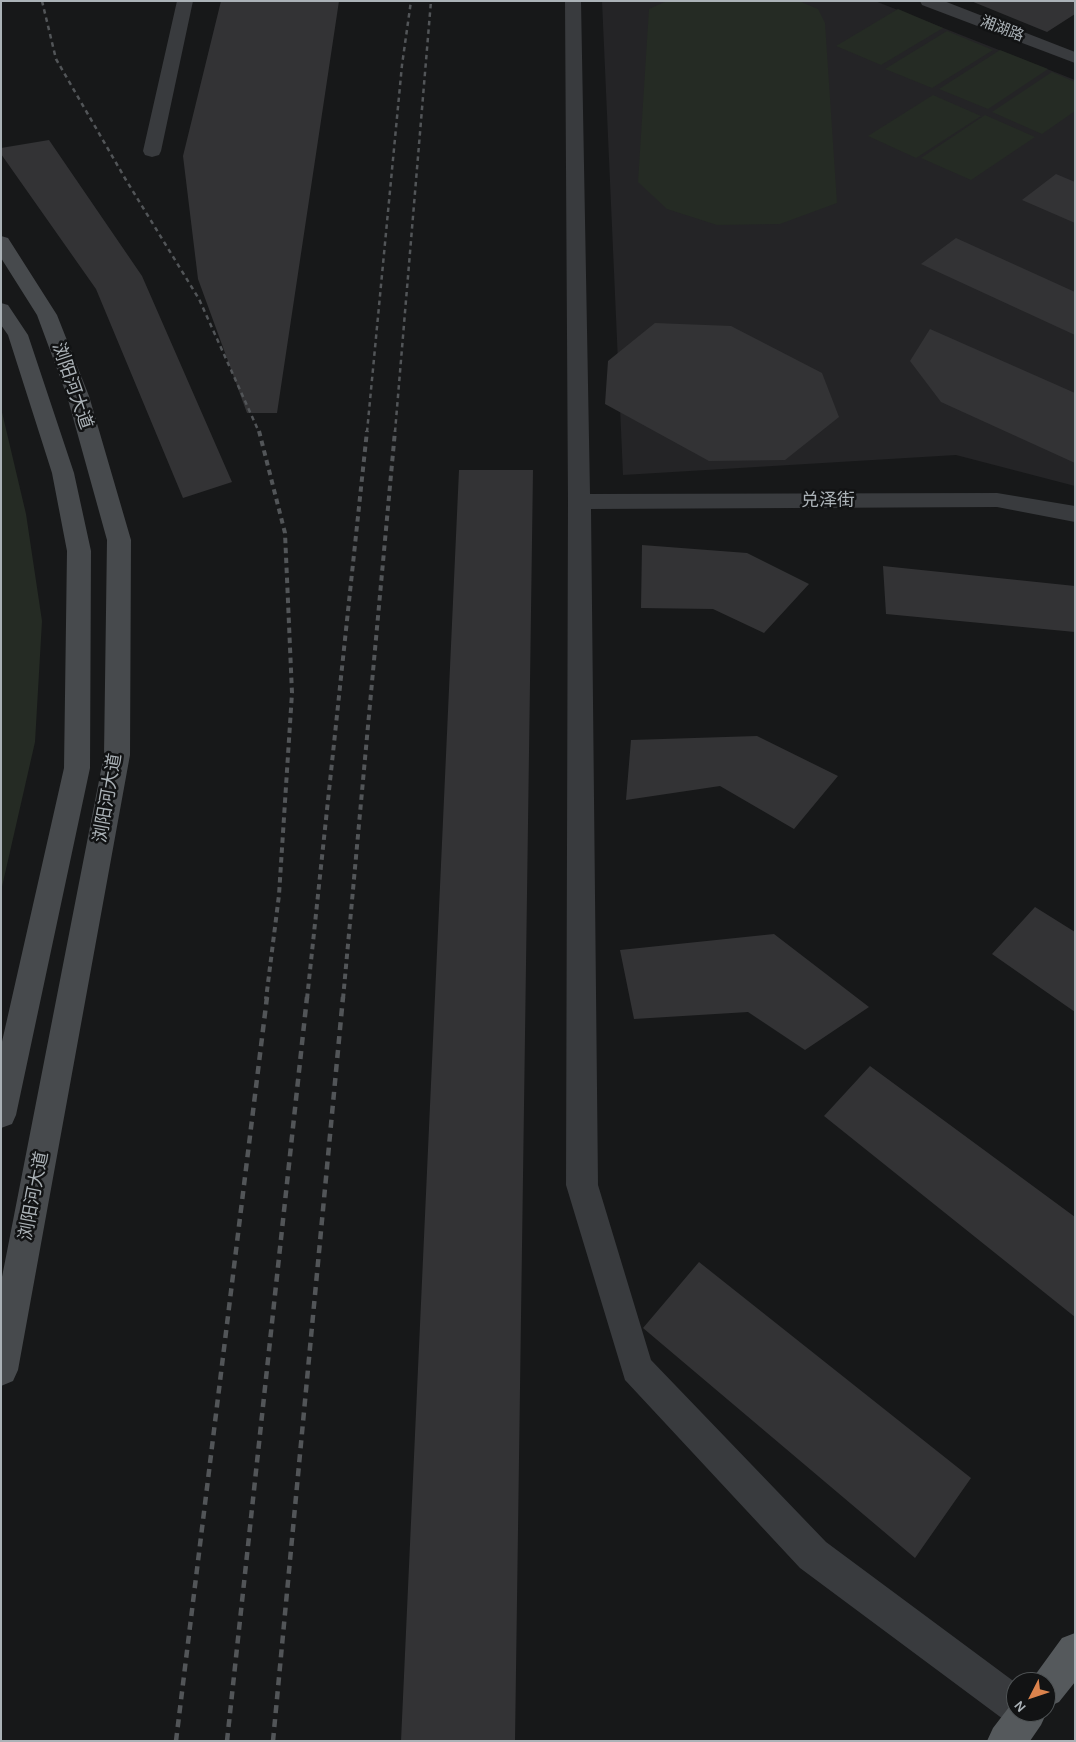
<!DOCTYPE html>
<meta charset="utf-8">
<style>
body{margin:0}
#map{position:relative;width:1076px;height:1742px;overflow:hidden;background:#171819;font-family:Karla,sans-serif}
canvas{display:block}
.frame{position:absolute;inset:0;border:2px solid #abb2b7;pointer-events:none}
.north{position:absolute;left:1006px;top:1672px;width:50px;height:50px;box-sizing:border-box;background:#121314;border:1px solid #4f5355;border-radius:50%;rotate:229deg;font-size:14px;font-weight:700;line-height:20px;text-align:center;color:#abb2b7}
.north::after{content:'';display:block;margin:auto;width:18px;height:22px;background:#db834d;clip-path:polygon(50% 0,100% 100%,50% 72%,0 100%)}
</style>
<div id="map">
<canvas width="1076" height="1742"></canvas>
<div class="frame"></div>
<div class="north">N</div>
</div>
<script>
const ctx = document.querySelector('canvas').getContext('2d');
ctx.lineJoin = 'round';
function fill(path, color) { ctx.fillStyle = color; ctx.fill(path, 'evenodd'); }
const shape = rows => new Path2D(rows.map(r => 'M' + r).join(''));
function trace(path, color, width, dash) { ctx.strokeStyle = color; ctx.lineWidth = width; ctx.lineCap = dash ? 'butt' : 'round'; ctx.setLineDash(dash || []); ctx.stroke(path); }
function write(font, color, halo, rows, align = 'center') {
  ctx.font = font + ' Karla,"Noto Sans SC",sans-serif'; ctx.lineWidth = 5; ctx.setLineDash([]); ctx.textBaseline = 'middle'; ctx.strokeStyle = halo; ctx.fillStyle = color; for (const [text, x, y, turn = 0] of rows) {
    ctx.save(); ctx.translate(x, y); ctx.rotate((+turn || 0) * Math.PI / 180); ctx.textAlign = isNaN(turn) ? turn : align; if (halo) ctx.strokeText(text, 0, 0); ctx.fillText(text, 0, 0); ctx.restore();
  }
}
fill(shape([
 [602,1,875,1,1075,80,1075,486,956,455,623,475]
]), '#242426');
fill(shape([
 [667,1,799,1,818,9,825,23,837,203,780,224,717,225,667,209,638,182,649,9],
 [898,9,943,28,881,65,836,46],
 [947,31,993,50,932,88,885,69],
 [1000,50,1048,69,988,109,939,89],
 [1052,72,1075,82,1075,111,1042,134,992,112],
 [933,95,981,116,916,158,868,136],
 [985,115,1035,137,971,180,921,158],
 [1,408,26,514,42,621,35,742,1,891]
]), '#252b24');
fill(shape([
 [221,1,339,1,277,413,247,413,198,279,183,156],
 [971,1,1075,1,1075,14,1047,32],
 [49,140,142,276,232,482,183,498,96,289,1,154,1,148],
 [1056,174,1075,182,1075,223,1022,200],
 [956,238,1075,292,1075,335,921,264],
 [655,323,731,326,822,373,839,417,785,460,709,461,605,404,608,361],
 [930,329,1075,393,1075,463,941,402,910,361],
 [459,470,533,470,515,1741,401,1741],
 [642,545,747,553,809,584,764,633,713,609,641,608],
 [883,566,1075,586,1075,632,886,614],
 [757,736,838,776,794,829,720,786,626,800,631,740],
 [1035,907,1075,932,1075,1012,992,954],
 [774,934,869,1007,805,1050,748,1012,634,1019,620,950],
 [870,1066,1075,1217,1075,1317,824,1116],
 [699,1262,971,1478,915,1558,643,1328]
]), '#333335');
fill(shape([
 [177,1,193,1,161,151,159,155,152,157,145,155,143,151,177,1],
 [565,1,581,1,590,494,997,493,1075,506,1075,522,997,507,591,509,598,1185,651,1360,826,1542,1016,1683,1016,1712,1032,1712,1029,1719,1016,1725,1003,1719,800,1568,625,1380,566,1185,568,502,565,1]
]), '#393b3e');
fill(shape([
 [920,1,944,1,1075,52,1075,63,922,5,920,1]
]), '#393b3e');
fill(shape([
 [1,236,8,238,57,315,89,396,131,540,130,755,18,1370,13,1381,1,1386,1,1282,104,755,107,540,67,396,37,315,1,258,1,236],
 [1,303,8,305,28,335,74,473,91,551,90,768,16,1115,12,1124,1,1128,1,1046,64,768,67,551,52,473,8,335,1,325,1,303]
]), '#474a4d');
fill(shape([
 [1075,1633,1075,1682,1059,1702,1046,1708,1046,1682,1030,1682,1062,1638,1075,1633],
 [1016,1698,1016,1712,1046,1712,1046,1710,1047,1712,1041,1725,1030,1741,987,1741,993,1728,1016,1698]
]), '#55595c');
trace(shape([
 [42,1,56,59,126,180,199,299,259,432],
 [367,432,402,65,411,1],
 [395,432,431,1]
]), '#525558', 2.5, [4.5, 4]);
trace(shape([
 [259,431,285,533,292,693,279,895,266,999],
 [307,999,367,431],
 [343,999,395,431]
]), '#525558', 4, [5.5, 4.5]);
trace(shape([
 [176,1741,267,997],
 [227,1741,307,997],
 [273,1741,343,997]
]), '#525558', 4.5, [8, 6]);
write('15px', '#abb2b7', '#121314', [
 ["湘湖路",1002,29,21]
]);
write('18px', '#abb2b7', '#121314', [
 ["浏阳河大道",72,386,71],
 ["兑泽街",828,501],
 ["浏阳河大道",108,798,-80],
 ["浏阳河大道",34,1196,-79]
]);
</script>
